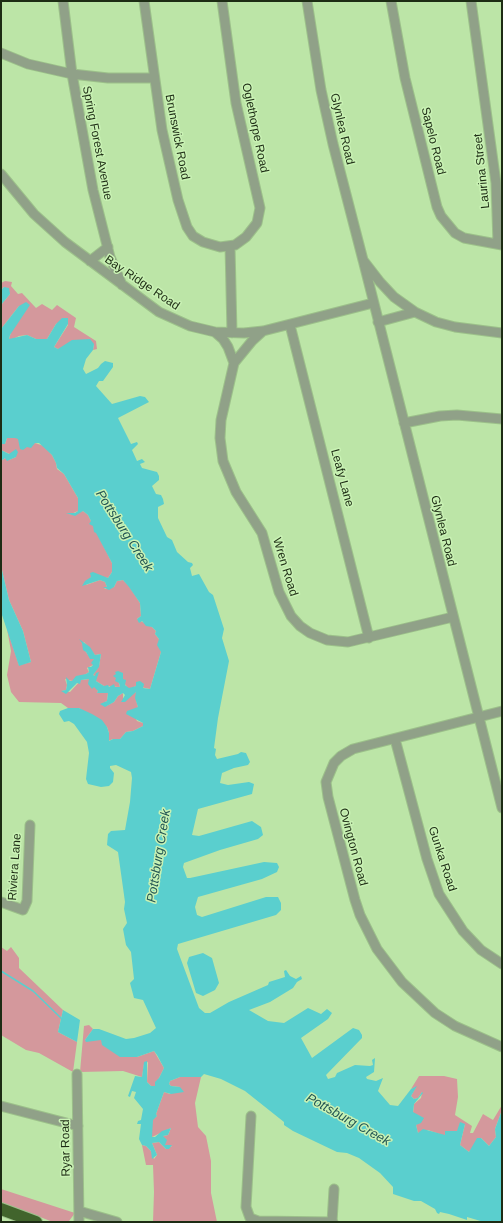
<!DOCTYPE html>
<style>
body{margin:0}
#map{position:relative;width:503px;height:1223px;overflow:hidden;background:#bce5a7;font-family:Arial,sans-serif}
canvas{display:block}
.frame{position:absolute;inset:0;border:2px solid #1d2c14;pointer-events:none}
</style>
<div id="map">
<canvas width="503" height="1223"></canvas>
<div class="frame"></div>
</div>
<script>
const ctx = document.querySelector('canvas').getContext('2d');
ctx.lineJoin = 'round';
function fill(path, color) { ctx.fillStyle = color; ctx.fill(path, 'evenodd'); }
const shape = rows => new Path2D(rows.map(r => 'M' + r).join(''));
function trace(path, color, width, dash) { ctx.strokeStyle = color; ctx.lineWidth = width; ctx.lineCap = dash ? 'butt' : 'round'; ctx.setLineDash(dash || []); ctx.stroke(path); }
function write(font, color, halo, rows, align = 'center') {
  ctx.font = font + ' Arial,sans-serif'; ctx.lineWidth = 3; ctx.setLineDash([]); ctx.textBaseline = 'middle'; ctx.strokeStyle = halo; ctx.fillStyle = color; for (const [text, x, y, turn = 0] of rows) {
    ctx.save(); ctx.translate(x, y); ctx.rotate((+turn || 0) * Math.PI / 180); ctx.textAlign = isNaN(turn) ? turn : align; if (halo) ctx.strokeText(text, 0, 0); ctx.fillText(text, 0, 0); ctx.restore();
  }
}
fill(shape([
 [5,281,12,282,11,286,18,294,22,293,36,308,42,304,52,310,57,305,76,318,74,327,96,341,97,349,93,350,94,344,58,349,54,347,68,325,68,318,56,324,47,339,36,339,27,335,19,336,13,339,9,339,19,306,1,329,1,305,10,294,4,287,1,290,1,283],
 [7,438,18,438,27,446,35,443,44,446,52,455,56,463,57,469,64,474,78,498,78,511,69,515,83,511,88,515,112,563,112,572,108,578,99,576,91,577,86,585,100,580,105,582,107,587,104,589,114,587,117,581,123,580,129,586,140,603,141,616,137,619,152,627,156,631,155,634,159,639,161,652,150,689,136,686,129,689,116,674,120,687,104,686,96,681,95,676,93,675,99,666,101,654,95,655,84,642,82,643,86,652,90,658,94,659,93,665,87,668,89,672,86,674,72,681,65,679,67,685,66,690,62,690,70,692,81,680,90,679,98,691,97,693,108,693,107,701,105,702,106,706,114,702,118,696,123,693,123,699,136,692,136,700,138,707,135,717,137,721,143,723,143,726,133,731,126,732,120,739,113,739,108,741,109,733,107,727,79,708,68,708,61,703,19,702,11,692,7,675,11,651,7,629,19,665,31,662,23,631,9,600,1,566,1,461,5,458,9,460,16,457,1,450,1,444,5,444],
 [1,947,7,951,11,947,19,958,19,968,63,1010,58,1032,77,1042,73,1072,39,1053,26,1050,1,1035],
 [89,1025,93,1029,85,1040,101,1040,137,1057,154,1051,164,1068,155,1086,151,1086,147,1082,148,1062,144,1064,142,1077,123,1071,80,1072,84,1026],
 [419,1076,444,1076,457,1079,458,1097,455,1115,472,1126,470,1133,473,1133,483,1114,493,1120,502,1105,502,1110,495,1129,496,1137,489,1146,481,1138,469,1152,460,1145,465,1124,457,1131,450,1131,445,1136,428,1130,418,1133,416,1125,423,1118,413,1113,414,1104,421,1098,422,1092,418,1098,414,1099,411,1096,416,1087,411,1089],
 [180,1077,201,1077,195,1103,198,1127,206,1136,211,1161,211,1193,217,1222,153,1222,154,1192,153,1165,146,1165,142,1145,146,1146,151,1151,154,1159,157,1155,152,1143,159,1142,166,1149,172,1146,165,1145,163,1136,168,1135,171,1128,152,1137,152,1124,153,1119,157,1116,156,1114,164,1092,170,1094,180,1087,171,1086,169,1084,170,1081],
 [1,1189,75,1213,69,1221,53,1222,1,1202]
]), '#d4989c');
fill(shape([
 [4,287,9,288,10,294,1,305,1,290],
 [26,302,30,305,10,335,9,339,27,335,36,339,47,339,56,324,62,318,68,318,68,324,54,347,58,349,72,340,90,339,94,344,93,350,86,359,83,369,86,374,98,368,101,364,105,361,113,363,113,367,103,381,99,381,96,386,112,404,140,396,145,397,149,402,118,418,131,444,137,442,138,444,132,450,137,461,142,459,145,462,140,464,142,468,157,472,159,476,159,480,152,486,156,494,161,495,163,499,164,504,158,507,158,518,167,537,172,540,177,552,188,562,192,563,193,565,190,568,192,576,199,574,209,592,213,595,224,629,222,638,229,661,218,718,214,748,216,749,215,755,217,759,238,754,241,752,246,753,250,762,248,765,234,768,222,773,220,783,228,785,249,782,254,784,252,794,198,809,192,835,199,836,252,821,261,827,263,835,258,839,220,850,184,863,183,867,187,878,190,878,264,862,277,863,279,867,277,872,262,879,198,897,195,907,197,915,202,917,266,897,278,897,281,903,281,910,276,915,178,944,177,949,199,1008,205,1013,210,1013,229,1002,268,985,269,982,285,977,284,971,286,970,290,976,296,979,301,976,302,979,297,982,293,988,270,1002,249,1010,268,1021,284,1023,308,1008,321,1014,327,1009,332,1013,328,1019,301,1038,312,1058,353,1028,359,1030,362,1035,362,1038,326,1075,328,1079,335,1077,337,1073,355,1065,370,1066,373,1065,372,1060,375,1058,374,1072,366,1077,367,1079,376,1081,383,1078,378,1091,390,1105,398,1106,411,1089,417,1086,411,1096,414,1099,418,1098,422,1092,423,1093,414,1104,413,1112,424,1118,421,1123,416,1125,418,1133,423,1129,445,1135,445,1131,457,1131,460,1122,465,1124,460,1145,469,1152,477,1138,481,1138,489,1146,496,1137,495,1129,502,1110,502,1222,484,1222,467,1217,467,1220,449,1214,440,1212,439,1214,437,1213,435,1209,421,1201,414,1201,393,1194,393,1187,380,1173,359,1158,347,1153,337,1152,293,1131,284,1125,284,1122,245,1091,221,1079,204,1074,201,1077,180,1077,170,1081,169,1084,171,1086,180,1087,184,1092,171,1094,164,1092,156,1114,157,1116,153,1120,152,1137,155,1137,162,1131,171,1128,168,1135,163,1136,167,1140,165,1145,172,1145,169,1149,166,1149,159,1142,152,1143,157,1155,152,1159,151,1151,146,1146,142,1145,139,1139,141,1124,137,1124,138,1121,141,1120,143,1109,134,1098,136,1092,132,1091,130,1097,128,1096,135,1076,142,1077,144,1062,147,1061,147,1082,151,1086,155,1086,155,1082,159,1078,164,1068,157,1055,154,1051,137,1057,120,1057,102,1045,101,1040,86,1042,85,1040,93,1029,99,1029,126,1039,134,1038,150,1033,156,1028,143,1000,134,998,130,983,134,979,131,952,126,945,123,929,127,923,124,909,125,902,118,852,107,845,108,834,111,831,125,830,130,802,132,778,131,772,116,765,110,766,110,768,114,773,113,782,109,786,101,787,88,784,86,779,89,753,87,742,74,724,69,721,64,722,59,714,60,711,68,708,79,708,92,714,102,720,107,727,109,733,109,741,113,739,120,739,126,732,133,731,143,726,143,723,126,714,127,711,138,707,135,698,136,692,125,702,121,702,125,695,123,693,118,696,114,702,105,707,100,704,107,701,108,693,97,693,98,691,94,687,92,689,88,684,89,679,81,680,80,684,77,683,66,694,61,691,66,690,67,685,66,677,70,681,72,681,76,676,86,674,89,672,88,667,91,667,93,665,91,663,94,659,90,659,86,652,83,650,82,643,79,639,90,647,95,655,101,654,99,667,93,675,95,676,96,673,99,672,96,681,104,686,108,685,109,687,114,684,115,687,120,687,119,683,115,681,116,678,113,676,116,674,115,672,118,671,123,673,123,679,126,680,125,685,129,688,136,686,136,682,140,681,144,684,143,688,150,689,161,652,157,645,159,639,155,634,156,631,152,627,146,626,142,621,139,623,137,619,141,616,140,603,129,587,123,580,117,581,114,587,109,590,103,587,107,587,105,582,100,580,82,586,85,581,91,577,90,573,93,572,108,578,112,572,112,563,96,533,94,532,93,526,89,524,91,521,88,515,83,511,75,516,66,513,75,513,78,511,78,498,64,474,57,468,56,463,52,455,39,443,35,443,31,448,27,447,23,450,20,449,18,439,15,438,7,438,5,444,1,444,1,329,19,306],
 [16,449,18,452,16,457,7,461,5,458,1,461,1,450,9,454],
 [1,566,9,600,23,631,31,662,19,666,1,612],
 [203,953,212,958,219,983,215,990,203,996,196,993,187,963,189,957],
 [63,1010,80,1020,77,1042,58,1032]
]), '#5acfce');
trace(shape([
 [1,971,33,991,62,1019]
]), '#5acfce', 1.5);
const minor = shape([
 [63,1,72,74,93,190,110,257,122,285],
 [144,1,162,130,178,200,187,227,193,236,203,242,220,247,235,245,246,237,257,223,260,208,236,103,222,1],
 [307,1,321,90,333,144,363,260,380,282,394,297,415,312,436,322,455,327,502,333],
 [391,1,405,78,437,207,441,216,455,233,464,238,502,245],
 [471,1,496,183,498,244],
 [1,53,28,64,72,74,108,78,154,78],
 [1,174,34,214,65,242,159,312,190,326,215,332,244,333,263,331,373,303],
 [230,246,232,333],
 [363,260,502,808],
 [90,261,108,247],
 [378,322,415,312],
 [290,325,369,638],
 [215,332,223,339,228,347,234,363,221,420,220,438,223,461,236,492,262,533,279,592,291,616,300,626,310,633,327,640,348,642,453,617],
 [234,363,252,341,263,331],
 [404,423,440,416,457,415,502,419],
 [502,711,353,749,341,756,334,763,326,782,328,797,355,900,360,915,377,949,402,982,435,1013,455,1026,502,1047],
 [395,739,427,859,439,894,463,931,481,950,502,964],
 [1,902,23,910,27,901,30,825],
 [77,1074,79,1222],
 [1,1106,78,1126],
 [251,1116,246,1207,250,1218,258,1221,333,1222],
 [79,1211,117,1222],
 [332,1222,334,1189]
]);
const highway = shape([
 [1,1209,36,1222]
]);
trace(minor, '#9cc08a', 11);
trace(highway, '#9cc08a', 14);
trace(minor, '#90a188', 9);
trace(highway, '#41642c', 12);
write('12px', '#1d2c14', '#c9f2b4', [
 ["Oglethorpe Road",255,128,78],
 ["Glynlea Road",342,129,77],
 ["Brunswick Road",177,137,79],
 ["Sapelo Road",433,141,76],
 ["Spring Forest Avenue",97,143,79],
 ["Laurina Street",482,171,-96],
 ["Bay Ridge Road",142,283,34],
 ["Leafy Lane",342,478,75],
 ["Glynlea Road",443,531,76],
 ["Wren Road",285,567,73],
 ["Ovington Road",353,847,75],
 ["Gunka Road",442,859,72],
 ["Riviera Lane",15,867,-86],
 ["Ryar Road",66,1148,-91]
]);
write('italic 13px', '#225554', '#c9f2b4', [
 ["Pottsburg Creek",124,531,57],
 ["Pottsburg Creek",159,856,-81],
 ["Pottsburg Creek",348,1120,29]
]);
</script>
